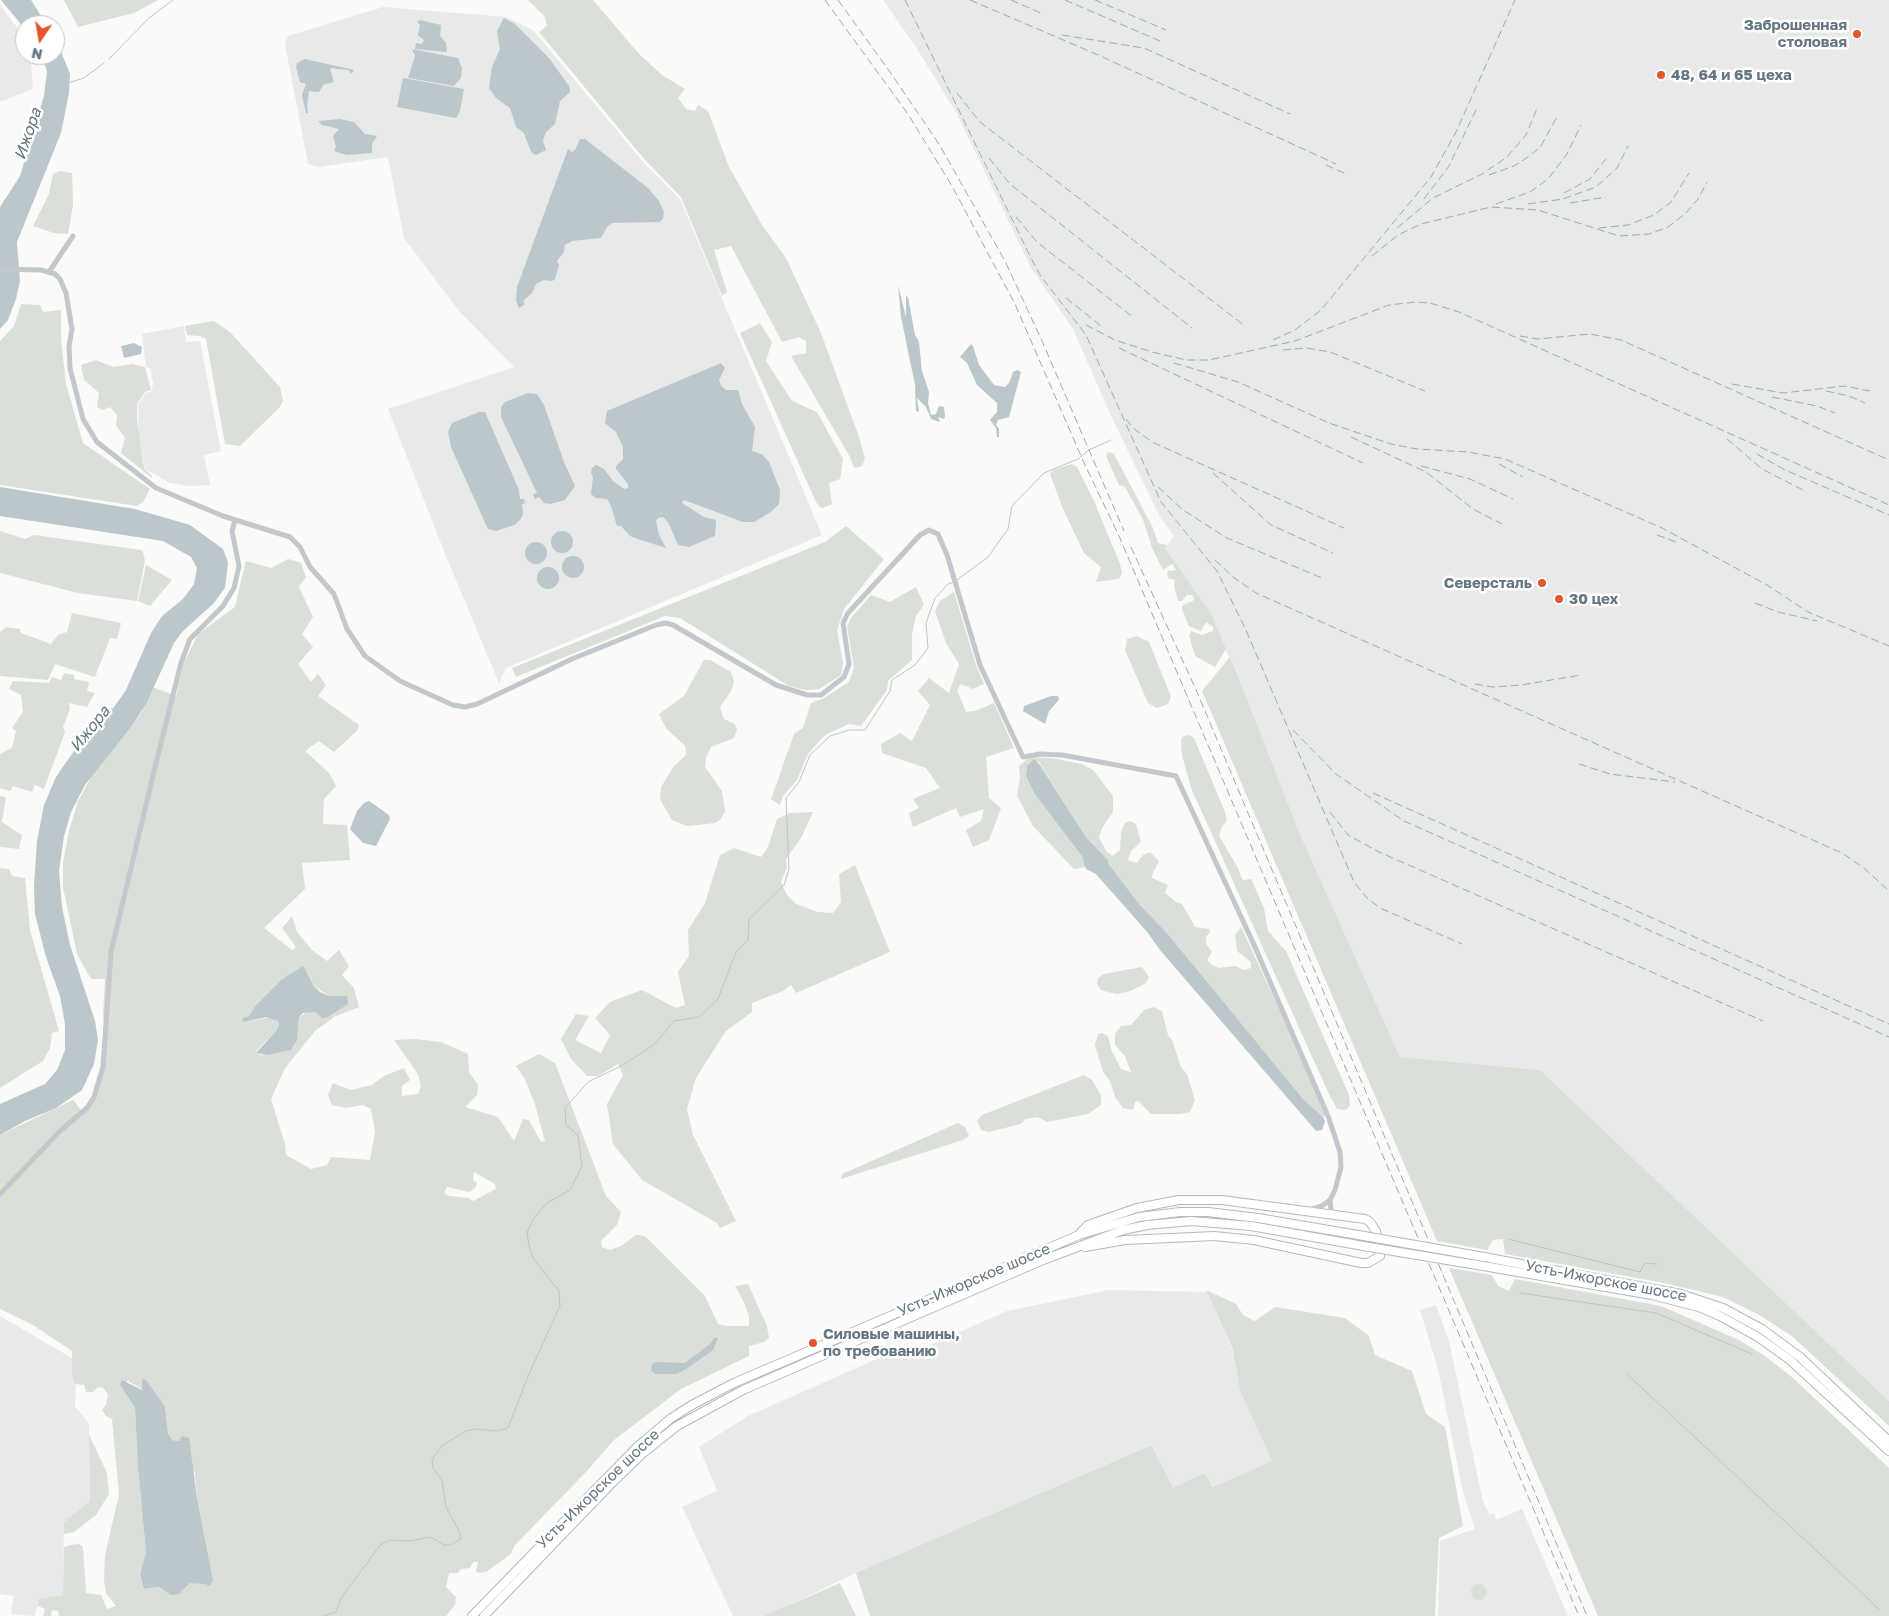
<!DOCTYPE html>
<meta charset="utf-8">
<style>
body{margin:0}
#map{position:relative;width:1889px;height:1616px;overflow:hidden;background:#fafaf8;font-family:"Golos Text",sans-serif}
canvas{display:block}
.north{position:absolute;left:15px;top:15px;width:50px;height:50px;box-sizing:border-box;background:#fff;border:1px solid #c1c8cd;border-radius:50%;rotate:192deg;font-size:14px;font-weight:700;line-height:20px;text-align:center;color:#657683}
.north::after{content:'';display:block;margin:auto;width:18px;height:22px;background:#e4572e;clip-path:polygon(50% 0,100% 100%,50% 72%,0 100%)}
</style>
<div id="map">
<canvas width="1889" height="1616"></canvas>
<div class="north">N</div>
</div>
<script>
const ctx = document.querySelector('canvas').getContext('2d');
ctx.lineJoin = 'round';
function fill(path, color) { ctx.fillStyle = color; ctx.fill(path, 'evenodd'); }
const shape = rows => new Path2D(rows.map(r => 'M' + r).join(''));
function trace(path, color, width, dash) { ctx.strokeStyle = color; ctx.lineWidth = width; ctx.lineCap = dash ? 'butt' : 'round'; ctx.setLineDash(dash || []); ctx.stroke(path); }
function write(font, color, halo, rows, align = 'center') {
  ctx.font = font + ' "Golos Text",sans-serif'; ctx.lineWidth = 5; ctx.setLineDash([]); ctx.textBaseline = 'middle'; ctx.strokeStyle = halo; ctx.fillStyle = color; for (const [text, x, y, turn = 0] of rows) {
    ctx.save(); ctx.translate(x, y); ctx.rotate((+turn || 0) * Math.PI / 180); ctx.textAlign = isNaN(turn) ? turn : align; if (halo) ctx.strokeText(text, 0, 0); ctx.fillText(text, 0, 0); ctx.restore();
  }
}
fill(shape([
 [883,0,1889,0,1889,1401,1540,1070,1400,1057,1299,832,1212,615,1165,548,1174,536,1161,519,1112,418,1073,329,1031,268,957,114,914,44],
 [0,5,25,38,25,55,38,55,40,60,31,65,33,89,0,102],
 [383,7,507,17,534,31,643,162,680,199,822,535,506,668,499,683,446,556,388,409,514,367,459,311,404,238,388,157,319,167,308,164,285,44,288,36],
 [184,326,186,342,200,341,221,451,204,455,210,485,190,486,170,483,145,469,139,434,138,405,145,394,152,391,153,383,150,368,146,367,142,334],
 [1109,1290,1207,1292,1231,1346,1240,1391,1272,1461,1211,1487,1172,1488,1150,1445,856,1573,766,1616,733,1616,682,1507,717,1491,699,1447,748,1416,881,1357,894,1352,898,1359,1007,1311],
 [1436,1305,1449,1341,1483,1502,1490,1515,1494,1513,1496,1520,1522,1509,1568,1616,1438,1616,1440,1541,1475,1529,1463,1492,1438,1369,1420,1310],
 [0,1316,77,1361,75,1406,89,1424,90,1501,64,1522,63,1596,40,1599,34,1616,11,1614,14,1596,0,1594]
]), '#e8e9e9');
fill(shape([
 [64,0,158,0,134,13,78,27],
 [528,0,593,0,639,54,662,75,685,89,678,98,686,109,695,111,698,105,708,111,729,167,762,225,786,258,821,333,859,437,865,459,862,466,854,468,850,457,791,356,806,353,806,341,799,337,782,342,731,246,714,250,727,292,722,296,681,197,645,160,539,32,547,26,545,17],
 [60,171,72,173,73,205,68,234,54,233,33,226,49,194,53,174],
 [21,304,40,305,43,312,61,310,61,339,66,384,83,443,150,489,143,502,137,506,0,485,0,341,14,326],
 [214,321,230,332,280,387,283,401,279,408,240,446,225,444,206,339,200,336,187,335,185,326],
 [760,323,772,342,766,361,792,401,817,412,843,459,840,479,829,483,832,504,828,506,821,508,816,502,740,333],
 [96,360,113,367,132,364,145,367,151,390,145,392,137,404,137,419,144,468,152,476,152,478,121,453,125,438,116,425,117,415,110,407,103,410,97,407,99,393,84,380,81,365],
 [1108,452,1114,454,1153,528,1158,543,1167,545,1165,548,1212,615,1226,649,1215,667,1195,656,1189,636,1191,631,1202,635,1213,631,1213,627,1206,622,1201,631,1189,626,1182,609,1183,605,1193,601,1194,598,1192,595,1187,595,1182,601,1178,601,1174,586,1175,580,1169,579,1167,575,1168,571,1176,570,1172,564,1163,570,1152,548,1144,522,1134,503,1125,487,1119,485,1106,456],
 [1072,464,1077,467,1094,501,1120,564,1122,573,1119,579,1096,582,1101,567,1084,553,1063,509,1050,474,1053,470],
 [846,526,884,559,844,609,837,630,843,663,841,675,819,689,806,690,789,686,680,618,665,616,516,677,512,668,825,542],
 [0,531,25,539,34,535,142,550,145,560,137,601,78,593,0,573],
 [288,559,301,563,306,577,299,587,313,617,302,634,313,647,298,664,311,682,318,674,326,685,318,696,359,725,357,731,334,752,319,741,305,751,329,773,336,786,324,799,323,824,347,825,350,860,302,863,305,889,264,928,292,950,296,947,282,928,292,916,297,932,312,950,327,961,339,950,349,966,342,975,354,988,359,1007,336,1016,316,1030,285,1068,271,1099,285,1144,286,1155,311,1169,327,1165,331,1157,370,1160,375,1132,371,1109,363,1105,346,1108,332,1105,328,1095,333,1083,351,1090,372,1085,384,1076,404,1068,410,1080,402,1086,402,1096,418,1094,421,1086,418,1074,394,1040,415,1039,441,1042,468,1054,469,1072,478,1085,477,1095,465,1107,498,1117,514,1141,523,1119,529,1120,541,1142,545,1141,535,1104,525,1079,516,1066,539,1054,555,1063,606,1196,621,1212,617,1225,601,1241,602,1247,610,1250,621,1246,636,1235,645,1236,705,1296,718,1324,726,1326,749,1326,749,1317,744,1302,735,1286,748,1284,767,1326,769,1338,764,1342,749,1346,749,1356,681,1389,614,1440,587,1471,514,1546,511,1554,486,1572,479,1573,476,1571,478,1562,473,1562,470,1568,461,1569,458,1573,449,1573,446,1587,456,1597,455,1605,446,1616,59,1616,58,1611,52,1610,51,1616,43,1616,45,1609,38,1606,39,1599,63,1595,64,1547,70,1545,79,1544,83,1547,86,1593,101,1595,107,1609,116,1606,106,1593,104,1580,105,1555,119,1494,112,1419,106,1416,102,1410,106,1405,108,1394,103,1388,98,1387,93,1392,86,1392,84,1385,75,1384,72,1375,72,1351,33,1325,0,1309,0,1135,73,1100,82,1111,97,1095,103,1073,106,1042,103,1015,105,979,91,979,77,954,63,887,63,862,69,831,78,801,94,772,140,715,153,687,176,696,183,665,198,634,235,607,246,561,271,568],
 [281,980,313,985,329,996,347,996,322,1018,315,1012,309,1011,299,1017,297,1040,291,1050,260,1055,256,1053,257,1050,276,1031,279,1025,278,1021,272,1017,247,1021,242,1018,249,1016,255,1006],
 [474,1172,495,1184,496,1189,473,1201,468,1198,449,1196,444,1193,447,1187,469,1192,476,1187,477,1183,473,1180],
 [146,1380,165,1406,168,1433,172,1440,179,1441,195,1473,197,1498,213,1580,205,1583,190,1583,179,1594,159,1587,144,1589,140,1574,146,1552,138,1468,135,1408,120,1385,128,1381,143,1390],
 [146,565,172,580,150,606,138,601],
 [916,587,924,605,916,616,912,634,912,660,888,681,887,690,861,726,849,724,825,735,808,754,797,780,783,796,780,805,771,799,794,734,803,728,811,703,824,698,849,682,854,668,847,626,851,618,871,595,890,602],
 [954,592,976,665,984,684,973,689,961,684,957,690,966,712,975,711,994,703,1014,748,986,757,989,798,1001,808,989,840,973,847,966,830,981,821,984,809,960,817,956,808,913,827,909,813,919,808,913,799,940,788,926,768,882,753,881,744,900,733,912,741,930,705,918,691,929,678,949,693,959,664,946,643,935,611,940,601],
 [72,613,121,623,117,639,110,638,95,677,55,664,48,680,0,676,0,632,6,627,20,629,21,633,51,644,58,635,67,632],
 [1137,636,1149,642,1171,697,1168,704,1157,708,1148,703,1125,650,1127,639],
 [1230,657,1299,832,1400,1057,1540,1070,1889,1401,1889,1426,1793,1337,1761,1316,1723,1297,1664,1283,1505,1254,1503,1239,1493,1240,1487,1250,1437,1241,1202,691],
 [704,660,710,660,731,672,734,682,731,691,720,707,724,719,735,724,737,730,734,738,711,747,706,758,705,767,722,791,725,811,721,819,715,823,687,826,672,820,660,799,661,787,674,766,686,755,685,746,666,728,659,714,684,696],
 [64,673,74,675,74,679,89,682,87,691,95,693,87,707,69,703,70,709,63,727,65,732,44,789,35,785,32,792,13,786,10,791,0,788,0,754,12,748,16,731,12,728,23,712,21,695,9,689,13,681,49,683,52,677,61,680],
 [1188,735,1194,738,1225,812,1227,821,1222,826,1219,836,1238,868,1241,877,1243,880,1251,879,1264,908,1268,931,1286,951,1349,1095,1350,1105,1346,1110,1337,1109,1328,1092,1191,788,1182,755,1181,742,1182,737],
 [1030,757,1051,758,1082,764,1093,770,1113,796,1113,812,1102,828,1099,838,1107,852,1112,856,1120,850,1121,832,1125,823,1130,821,1136,824,1141,842,1131,851,1128,860,1137,863,1143,855,1150,852,1159,861,1152,875,1152,878,1168,885,1165,893,1176,902,1182,904,1195,927,1209,929,1210,932,1206,937,1206,944,1212,952,1207,960,1212,965,1219,968,1235,966,1244,970,1251,968,1251,962,1237,951,1235,935,1241,927,1326,1110,1325,1116,1323,1117,1304,1100,1167,933,1139,904,1108,863,1108,860,1086,837,1039,762,1027,766,1026,776,1082,856,1086,867,1074,869,1033,826,1017,796,1020,778,1019,766],
 [0,796,6,797,2,822,22,835,19,849,0,847],
 [813,812,801,838,786,859,787,867,781,882,787,895,796,904,818,912,833,913,841,902,839,874,855,865,890,952,796,993,791,985,783,991,752,1003,752,1012,726,1031,696,1078,687,1109,693,1135,736,1221,720,1228,717,1223,642,1180,613,1144,607,1104,623,1075,618,1064,598,1076,587,1076,571,1059,561,1039,576,1014,589,1016,575,1040,601,1053,610,1035,595,1018,610,1002,642,990,676,1008,685,1005,678,972,689,956,688,930,705,903,720,855,734,848,761,857,768,847,777,819,790,813],
 [0,868,9,869,12,876,25,878,30,930,59,1031,52,1033,50,1048,43,1061,0,1088],
 [1142,967,1149,977,1146,983,1131,991,1117,994,1108,992,1101,990,1097,984,1098,978,1104,974],
 [1153,1007,1162,1011,1168,1035,1172,1040,1181,1067,1187,1074,1195,1100,1190,1112,1180,1114,1151,1114,1138,1101,1135,1102,1133,1110,1123,1108,1116,1099,1110,1081,1103,1072,1095,1045,1098,1034,1102,1033,1108,1036,1111,1049,1121,1069,1131,1072,1125,1056,1115,1045,1115,1034,1121,1026,1131,1025,1144,1010],
 [1084,1075,1092,1080,1101,1095,1101,1105,1088,1114,1047,1122,1038,1117,1026,1119,1021,1124,989,1132,981,1130,977,1120,982,1115],
 [958,1123,965,1127,969,1136,963,1140,841,1179,842,1174],
 [1449,1268,1492,1275,1498,1286,1509,1291,1515,1279,1661,1306,1739,1340,1765,1356,1793,1378,1889,1468,1889,1616,1598,1616],
 [1206,1290,1236,1304,1243,1315,1255,1321,1275,1307,1345,1318,1369,1336,1375,1355,1412,1371,1426,1414,1445,1427,1463,1526,1439,1538,1435,1616,870,1616,856,1573,1151,1445,1173,1488,1205,1473,1212,1487,1272,1461,1240,1391,1232,1347],
 [89,1435,107,1473,109,1494,96,1515,74,1532,64,1534,64,1522,90,1501],
 [840,1583,856,1616,764,1616],
 '1471 1592a8 8 0 1 1 16 0a8 8 0 1 1-16 0Z'
]), '#dadfd7');
fill(shape([
 [1,0,31,0,47,25,25,25,25,29],
 [504,18,515,24,549,58,569,86,570,92,560,101,555,124,546,132,543,141,546,150,536,155,531,152,524,133,516,127,510,108,496,98,489,88,492,67,500,49,497,31],
 [420,20,441,25,440,36,446,43,447,52,415,49,416,43,422,44,424,40,418,35,420,25,417,22],
 [55,37,70,74,69,93,61,133,17,242,20,281,16,299,8,320,0,329,0,207,20,176,44,96,47,71,41,55,55,55],
 [412,49,458,58,462,68,461,78,454,86,408,78,415,56],
 [305,59,354,70,351,74,349,70,330,68,334,82,323,85,319,92,309,91,307,106,308,113,306,113,302,95,306,84,300,82,296,67,297,63],
 [403,78,464,89,460,111,456,118,397,107],
 [340,119,354,122,365,134,377,136,372,144,372,153,347,155,334,151,336,147,333,136,339,129,322,125,318,121],
 [580,139,585,139,648,188,659,201,664,212,663,219,659,222,612,223,607,227,601,238,572,241,565,245,564,252,557,261,559,265,555,279,552,281,544,280,536,284,532,293,523,301,525,304,519,308,516,301,517,287,568,149,572,152,575,150],
 [898,285,906,317,906,296,908,297,915,335,919,342,922,371,929,392,928,403,931,415,936,414,939,406,944,407,945,416,944,419,938,417,940,422,931,419,926,407,917,398,919,412,916,411,915,385,901,317],
 [134,343,142,347,141,354,124,358,121,346],
 [971,344,973,346,979,365,994,385,1005,387,1009,383,1013,372,1017,370,1021,372,1009,417,998,420,996,425,999,429,999,437,997,437,996,428,990,420,997,412,997,403,977,385,967,363,960,357],
 [721,363,725,368,719,380,721,386,726,390,738,390,742,404,755,427,752,451,763,455,769,462,780,490,779,504,771,512,754,522,743,522,684,500,682,503,704,517,716,520,715,536,689,547,678,545,668,522,663,517,658,518,656,521,659,535,666,548,638,539,630,536,621,526,617,526,611,506,607,499,596,498,591,494,593,477,591,473,592,468,596,465,604,469,613,481,624,489,628,488,628,484,616,469,616,466,623,459,623,447,616,432,605,423,607,411],
 [528,393,537,394,544,405,564,462,575,486,565,500,550,504,544,503,539,497,535,499,533,495,537,493,501,417,501,407,505,402],
 [479,412,485,412,519,490,520,499,524,499,525,503,522,504,523,515,520,520,514,525,496,531,488,529,451,447,448,432,452,423],
 [0,487,135,509,190,525,223,549,228,562,225,588,213,604,183,631,174,643,146,704,131,727,85,785,71,812,64,836,59,871,62,907,70,945,95,1021,98,1040,94,1064,82,1090,56,1108,25,1121,0,1135,0,1104,45,1084,57,1070,65,1050,65,1024,60,996,46,957,35,914,34,886,37,841,44,805,56,777,74,751,114,707,126,690,151,633,162,616,183,599,194,584,197,568,191,557,163,541,0,516],
 '551 542a11 11 0 1 1 22 0a11 11 0 1 1-22 0Z',
 '525 553a11 11 0 1 1 22 0a11 11 0 1 1-22 0Z',
 '562 567a11 11 0 1 1 22 0a11 11 0 1 1-22 0Z',
 '537 578a11 11 0 1 1 22 0a11 11 0 1 1-22 0Z',
 [1051,696,1058,696,1059,700,1049,711,1045,724,1023,711,1024,706],
 [1034,759,1040,765,1086,837,1108,860,1108,863,1139,904,1167,933,1304,1100,1323,1117,1325,1121,1322,1130,1316,1131,1160,950,1148,933,1096,874,1086,869,1082,856,1035,794,1026,776,1027,766],
 [369,801,389,815,390,819,376,846,363,843,350,829,357,811,364,803],
 [303,966,313,985,320,992,329,996,347,996,348,1004,328,1017,322,1018,315,1012,303,1013,299,1017,297,1040,291,1050,267,1055,256,1053,276,1031,279,1025,278,1021,266,1017,243,1022,242,1018,249,1016,255,1006,281,980],
 [714,1338,718,1338,713,1350,686,1369,676,1374,655,1374,651,1371,652,1364,657,1362,685,1363,710,1344],
 [142,1379,146,1380,165,1406,168,1433,172,1440,179,1441,182,1436,189,1438,197,1498,213,1580,210,1586,205,1584,190,1583,179,1594,171,1595,159,1587,144,1589,140,1574,146,1552,138,1468,135,1408,120,1385,122,1380,142,1390]
]), '#bbc7cb');
trace(shape([
 [109,59,149,18,173,0],
 [68,83,84,78,104,63],
 [957,580,988,557,1008,529,1012,506,1044,473,1078,459,1089,450,1111,440],
 [1508,1239,1640,1272,1645,1263,1656,1264],
 [1520,1293,1656,1313,1752,1354],
 [1628,1375,1879,1609],
 [323,1616,336,1612,341,1598,381,1544,390,1540,410,1541,430,1537,444,1545,450,1545,461,1539,460,1533,446,1507,442,1480,433,1468,432,1459,443,1445,466,1431,475,1429,497,1431,508,1428,529,1374,560,1306,559,1291,533,1258,529,1246,527,1232,534,1218,547,1203,570,1190,582,1166,578,1135,566,1125,565,1108,588,1082,623,1065,655,1044,674,1021,699,1017,718,999,736,952,748,940,749,919,784,885,789,869,786,798,799,782,810,755,830,736,849,730,865,730,890,691,892,680,915,665,928,648,926,623,935,598,948,584,954,582]
]), '#bbc7cb', 1);
const secondary = shape([
 [1080,1233,1088,1225,1137,1208,1179,1200,1222,1200,1365,1219,1370,1222,1376,1231,1380,1256,1368,1263,1361,1263,1254,1240,1214,1236,1125,1240,1085,1247],
 [1484,1257,1681,1294,1723,1308,1762,1329,1800,1357,1889,1441],
 [1489,1267,1652,1295,1699,1307,1720,1316,1758,1337,1790,1360,1889,1451],
 [472,1616,637,1447,670,1419,690,1406,734,1383,1079,1235,1139,1217,1180,1212,1208,1212,1258,1218,1364,1236],
 [484,1616,609,1486,643,1453,677,1426,743,1390,1043,1260,1123,1230,1147,1225,1191,1221,1251,1226,1369,1247]
]);
trace(secondary, '#b3babf', 10);
trace(shape([
 [0,269,41,270,55,274,60,279,66,293,72,329,69,346,70,368,83,419,97,442,156,488,223,516,290,537,300,547,310,567,334,594,347,629,365,656,400,681,453,705,465,707,477,704,572,659,656,625,666,623,673,625,776,685,807,695,821,695,844,677,849,664,843,623,848,613,920,535,929,530,938,534,947,555,980,665,1023,757,1040,754,1062,755,1176,776,1255,947,1328,1116,1340,1152,1341,1167,1335,1190,1330,1200,1322,1206,1309,1210],
 [49,272,73,236],
 [0,1194,60,1131,87,1108,94,1097,103,1067,111,952,156,763,181,663,190,639,223,606,234,588,239,566,232,531,235,520],
 [1330,1200,1331,1209,1336,1215]
]), '#c3c8cc', 5);
trace(secondary, '#fff', 8);
trace(shape([
 [825,0,908,114,952,186,1015,304,1084,463,1119,536,1579,1616],
 [838,0,890,72,939,144,1005,261,1042,341,1124,531],
 [905,0,1031,258,1040,275,1086,335,1161,502,1217,571,1245,628,1354,882,1367,898,1380,908,1462,944],
 [970,0,1096,54,1336,164],
 [1011,0,1043,14],
 [1065,0,1160,41],
 [1095,0,1166,30],
 [1062,35,1144,48,1290,114],
 [957,93,980,122,1245,326],
 [989,158,1010,184,1192,328],
 [1326,165,1346,174],
 [1489,175,1514,166,1531,155,1541,146,1558,115],
 [1564,193,1590,179,1606,159],
 [1424,199,1449,166,1477,108],
 [1570,203,1606,197],
 [1496,204,1530,192,1548,179,1567,154,1581,125],
 [1528,204,1563,199,1596,187,1617,168,1628,146],
 [1016,217,1037,242,1134,318],
 [1397,228,1433,198,1482,174,1507,157,1526,135,1538,106],
 [1599,228,1628,225,1654,215,1671,202,1689,173],
 [1372,256,1398,235,1421,224,1491,207,1538,210,1619,236,1649,234,1668,227,1686,213,1698,199,1707,182],
 [1066,298,1101,326],
 [1086,325,1115,340,1152,352,1186,360,1209,360,1295,341,1389,305,1416,302,1430,303,1459,312,1889,505],
 [1520,336,1538,339,1590,334,1621,340,1889,460],
 [1273,340,1295,330,1321,310,1431,177,1456,132,1515,0],
 [1119,348,1363,463],
 [1283,350,1306,348,1330,352,1425,391],
 [1174,363,1238,382,1329,423,1391,444,1417,449,1468,452,1505,459,1662,528,1767,585,1808,612,1889,646],
 [1732,384,1783,393,1845,386,1870,391],
 [1826,391,1849,396,1865,403],
 [1772,397,1817,406,1835,413],
 [1126,419,1133,428,1152,442,1344,528],
 [1351,437,1426,472,1473,509,1502,524],
 [1727,439,1762,469,1803,490],
 [1757,454,1783,469,1889,515],
 [1499,464,1523,477],
 [1421,466,1470,479,1513,499],
 [1213,473,1271,525,1333,553],
 [1158,487,1183,510,1227,538,1322,578],
 [1657,535,1676,542],
 [1131,547,1197,692,1587,1616],
 [1215,560,1233,577,1256,593,1842,853,1864,868,1889,891],
 [1755,603,1778,612,1817,621],
 [1475,684,1492,687,1521,685,1581,675],
 [1293,730,1336,774,1404,821,1889,1037],
 [1579,764,1610,774,1675,782],
 [1373,793,1889,1024],
 [1330,812,1348,835,1379,852,1763,1021]
]), '#a2aab0', 1, [8, 4]);
const secondaryBridge = shape([
 [1364,1236,1484,1257],
 [1369,1247,1489,1267]
]);
trace(secondaryBridge, '#b3babf', 10, []);
trace(secondaryBridge, '#fff', 8);
for (const [x, y, r, color] of [
 [1857,34,5,"#e4572e"],
 [1661,75,5,"#e4572e"],
 [1542,583,5,"#e4572e"],
 [1559,599,5,"#e4572e"],
 [813,1343,5,"#e4572e"]
]) { const dot = new Path2D(); dot.arc(x, y, r, 0, 2 * Math.PI); ctx.fillStyle = color; ctx.fill(dot); trace(dot, '#fff', 2); }
write('bold 15px', '#657683', '#fff', [
 ["Заброшенная",1847,25,"right"],
 ["столовая",1847,42,"right"],
 ["48, 64 и 65 цеха",1671,75],
 ["Северсталь",1532,583,"right"],
 ["30 цех",1569,599],
 ["Силовые машины,",823,1334],
 ["по требованию",823,1351]
], 'left');
write('15px', '#657683', '#fff', [
 ["Усть-Ижорское шоссе",974,1280,-23],
 ["Усть-Ижорское шоссе",1606,1281,11],
 ["Усть-Ижорское шоссе",598,1489,-44]
]);
write('italic 16px', '#60757c', '#fff', [
 ["Ижора",28,134,-71],
 ["Ижора",90,729,-51]
]);
</script>
